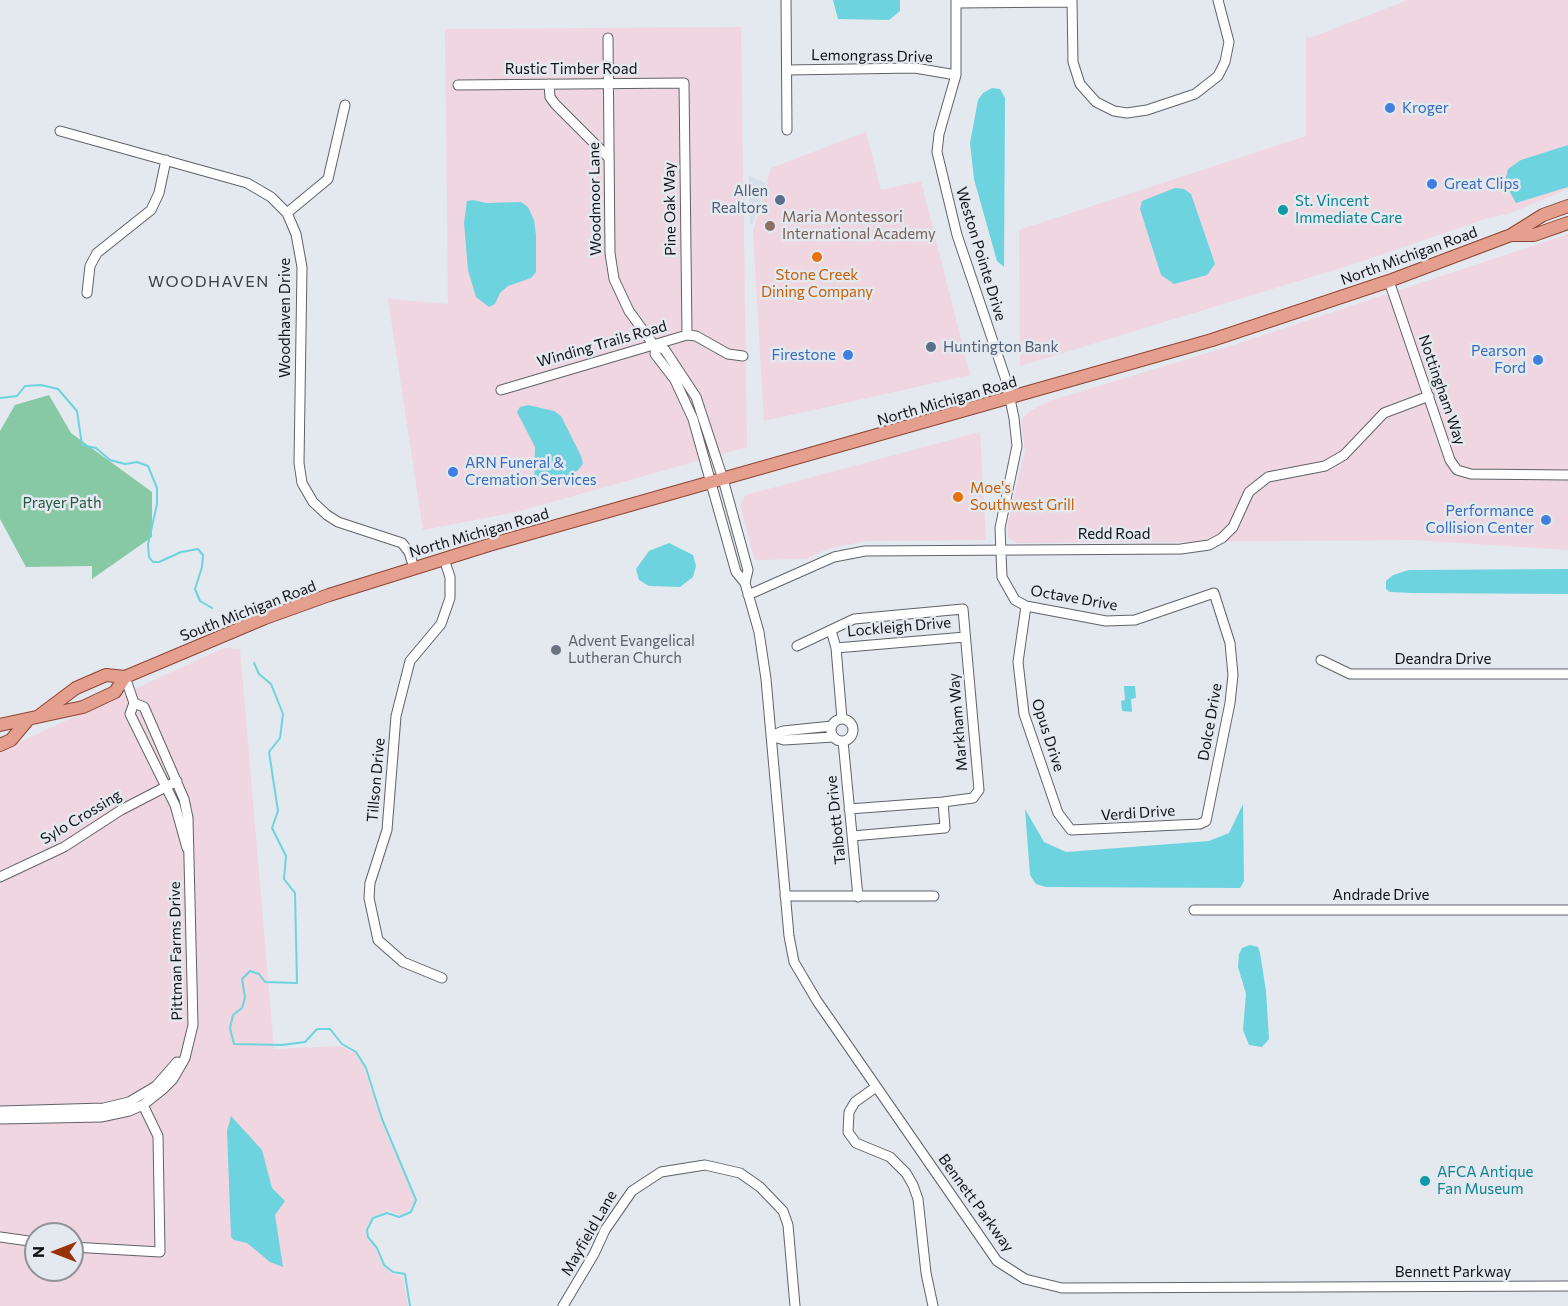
<!DOCTYPE html>
<style>
body{margin:0}
#map{position:relative;width:1568px;height:1306px;overflow:hidden;background:#e4e8ef;font-family:Commissioner,sans-serif}
canvas{display:block}
.north{position:absolute;left:24px;top:1222px;width:60px;height:60px;box-sizing:border-box;background:#e4e8ef;border:2px solid #8f9297;border-radius:50%;rotate:270deg;font-size:16px;font-weight:700;line-height:24px;text-align:center;color:#101214}
.north::after{content:'';display:block;margin:auto;width:21px;height:27px;background:#983208;clip-path:polygon(50% 0,100% 100%,50% 72%,0 100%)}
</style>
<div id="map">
<canvas width="1568" height="1306"></canvas>
<div class="north">N</div>
</div>
<script>
const ctx = document.querySelector('canvas').getContext('2d');
ctx.lineJoin = 'round';
function fill(path, color) { ctx.fillStyle = color; ctx.fill(path, 'evenodd'); }
const shape = rows => new Path2D(rows.map(r => 'M' + r).join(''));
function trace(path, color, width, dash) { ctx.strokeStyle = color; ctx.lineWidth = width; ctx.lineCap = dash ? 'butt' : 'round'; ctx.setLineDash(dash || []); ctx.stroke(path); }
function write(font, color, halo, rows, align = 'center') {
  ctx.font = font + ' Commissioner,sans-serif'; ctx.lineWidth = 5; ctx.setLineDash([]); ctx.textBaseline = 'middle'; ctx.strokeStyle = halo; ctx.fillStyle = color; for (const [text, x, y, turn = 0] of rows) {
    ctx.save(); ctx.translate(x, y); ctx.rotate((+turn || 0) * Math.PI / 180); ctx.textAlign = isNaN(turn) ? turn : align; if (halo) ctx.strokeText(text, 0, 0); ctx.fillText(text, 0, 0); ctx.restore();
  }
}
fill(shape([
 [1408,0,1568,0,1568,189,1511,213,1485,219,1354,264,1020,366,1019,230,1306,136,1306,35,1310,38],
 [741,27,747,447,516,512,423,530,388,299,448,304,445,29],
 [866,132,881,190,921,181,970,375,764,421,753,232,771,168],
 [1568,234,1568,550,1413,540,1017,543,1008,538,1007,527,1025,451,1021,420,1026,414,1034,409,1049,401,1231,346],
 [980,432,986,540,866,541,827,549,806,559,755,560,740,505,746,495],
 [224,648,240,649,274,1049,340,1046,355,1053,364,1067,381,1121,415,1201,409,1211,400,1215,388,1211,373,1216,366,1229,366,1237,376,1250,382,1265,392,1274,403,1277,408,1306,0,1306,0,751],
 [36,1234,72,1234,72,1270,36,1270]
]), '#efd6e0');
fill(shape([
 [749,176,766,183,752,225,750,223]
]), '#d5deeb');
fill(shape([
 [49,395,71,433,152,492,152,537,92,579,92,566,26,567,0,519,0,431,15,405]
]), '#87c9a5');
fill(shape([
 [833,0,900,0,900,11,889,20,838,19],
 [992,88,1000,89,1005,98,1004,267,997,261,974,179,970,143,978,100,983,93],
 [1568,145,1568,187,1516,203,1505,183,1508,169,1521,160],
 [1175,188,1184,189,1191,194,1215,264,1207,275,1174,284,1161,275,1140,209,1142,201],
 [473,200,486,203,521,202,528,207,534,220,536,235,536,272,531,278,508,286,500,293,495,304,489,307,476,297,468,270,464,223,467,201],
 [528,405,554,411,561,416,581,456,583,464,578,470,566,480,551,486,540,485,534,480,535,447,517,412,520,407],
 [669,543,693,555,696,566,693,577,680,587,649,586,639,580,636,569,649,551],
 [1568,569,1568,594,1412,593,1390,592,1386,589,1386,581,1393,575,1409,570],
 [1124,686,1135,686,1136,698,1131,699,1132,712,1122,711,1121,701,1125,700],
 [1243,804,1244,881,1240,888,1046,887,1036,884,1030,875,1025,809,1044,842,1066,852,1209,841,1229,833],
 [1250,945,1258,947,1260,953,1266,991,1269,1039,1262,1047,1249,1045,1243,1030,1246,994,1238,967,1239,954,1242,948],
 [231,1116,262,1150,272,1188,285,1201,275,1215,283,1267,270,1262,247,1243,234,1240,231,1237,227,1131]
]), '#6dd3de');
trace(shape([
 [0,398,17,396,25,386,41,385,58,389,77,411,82,445,96,448,110,460,125,464,137,462,148,466,157,488,157,504,148,544,149,557,153,562,159,562,181,552,198,549,203,555,202,567,195,589,200,601,212,608],
 [254,663,259,674,271,684,283,714,280,738,269,752,278,811,272,828,286,856,284,879,295,893,297,983,265,982,259,974,250,971,242,979,245,997,242,1008,233,1015,230,1028,234,1044,282,1045,305,1042,317,1029,330,1029,342,1044,356,1052,366,1068,382,1119,416,1200,411,1212,399,1217,387,1213,373,1218,367,1230,368,1237,377,1248,384,1265,393,1272,405,1274,410,1306]
]), '#6dd3de', 2);
const minor = shape([
 [786,0,787,130],
 [956,0,956,75,939,134,937,152,957,235,1006,380,1014,418,1017,446,1000,528,1002,577,1015,600,1026,606,1106,621,1135,620,1214,593,1230,643,1233,675,1230,703,1206,821,1200,824,1071,830,1058,813,1024,714,1018,662,1026,606],
 [1072,0,1073,62,1080,84,1096,102,1114,111,1127,113,1147,110,1195,94,1218,76,1225,62,1229,42,1218,0],
 [956,3,1072,2],
 [608,38,610,253,614,279,629,311,653,344,665,350,696,397,723,479,748,570,745,583],
 [787,70,915,68,956,75],
 [549,84,550,97,555,104,609,158],
 [458,85,684,83,687,335],
 [60,131,247,183,271,197,287,213,296,234,302,267,299,463,302,483,313,502,327,515,338,522,402,543,409,552,414,568],
 [287,213,328,179,345,105],
 [1389,281,1450,460,1457,470,1471,474,1568,475],
 [87,293,90,266,97,253,151,210,159,193,166,160],
 [656,347,655,354,675,380,693,419,736,572,745,583,759,632,766,679,789,936,794,962,817,1001,997,1261,1025,1279,1062,1288,1568,1286],
 [501,390,687,335,696,336,728,354,743,356],
 [748,595,834,557,865,551,1181,549,1209,545,1222,538,1233,527,1249,492,1268,477,1325,466,1344,455,1384,413,1429,396],
 [831,630,836,648,842,719],
 [797,646,854,619,963,609,979,790,973,798,943,802],
 [836,648,965,637],
 [1321,660,1350,674,1568,674],
 [125,677,134,703,130,714,175,805,187,848],
 '831 730a11 11 0 1 1 22 0a11 11 0 1 1-22 0Z',
 [771,736,784,740,834,737],
 [771,736,783,731,832,726],
 [843,741,858,897],
 [849,809,943,802,945,828,852,836],
 [0,877,64,847,121,810,177,781],
 [785,896,934,896],
 [1194,910,1568,910],
 [442,978,403,962,378,940,369,898,370,883,387,830,396,716,410,661,441,624,450,598,450,577,444,559],
 [876,1087,855,1102,849,1112,848,1132,856,1143,890,1157,906,1173,913,1185,918,1199,926,1273,933,1306],
 [0,1111,104,1108,129,1102,156,1086,177,1062],
 [0,1119,101,1117,129,1111,143,1105,162,1090,173,1079,185,1058,193,1025,188,818,184,799,144,707,134,703],
 [0,1237,36,1242],
 [72,1247,160,1252,158,1136,143,1105],
 [563,1306,594,1254,605,1230,632,1191,661,1172,705,1165,740,1173,760,1187,783,1211,788,1225,795,1306]
]);
const major = shape([
 [1512,235,1534,235,1568,223],
 [40,715,76,688,106,675,125,677,265,618,329,595,489,545,1212,340,1389,281,1511,235,1543,215,1568,206],
 [0,725,83,707,115,692,125,677],
 [0,745,11,740,27,721]
]);
trace(minor, '#5f6368', 11);
trace(major, '#8e4432', 14);
trace(minor, '#fff', 9);
trace(major, '#e49f8e', 12);
for (const [x, y, r, color] of [
 [1390,108,6,"#3f7fe0"],
 [1432,184,6,"#3f7fe0"],
 [780,200,6,"#5c6f8a"],
 [1283,210,6,"#0f9aa8"],
 [770,226,6,"#8d6e63"],
 [817,257,6,"#e8710a"],
 [931,347,6,"#5c6f8a"],
 [848,355,6,"#3f7fe0"],
 [1538,360,6,"#3f7fe0"],
 [453,472,6,"#3f7fe0"],
 [958,497,6,"#e8710a"],
 [1546,520,6,"#3f7fe0"],
 [556,650,6,"#6b7280"],
 [1425,1181,6,"#0f9aa8"]
]) { const dot = new Path2D(); dot.arc(x, y, r, 0, 2 * Math.PI); ctx.fillStyle = color; ctx.fill(dot); trace(dot, '#e4e8ef', 2); }
write('15px', '#101214', '#e4e8ef', [
 ["Lemongrass Drive",872,56,1],
 ["Rustic Timber Road",571,69],
 ["Woodmoor Lane",595,199,-91],
 ["Pine Oak Way",670,209,-91],
 ["Weston Pointe Drive",981,254,73],
 ["North Michigan Road",1409,256,-20],
 ["Woodhaven Drive",285,318,-90],
 ["Winding Trails Road",602,344,-16],
 ["Nottingham Way",1442,390,71],
 ["North Michigan Road",947,401,-16],
 ["North Michigan Road",479,533,-16],
 ["Redd Road",1114,534],
 ["Octave Drive",1074,598,10],
 ["South Michigan Road",248,611,-21],
 ["Lockleigh Drive",899,627,-5],
 ["Deandra Drive",1443,659],
 ["Markham Way",958,722,-95],
 ["Dolce Drive",1210,722,-80],
 ["Opus Drive",1048,735,72],
 ["Tillson Drive",376,780,-85],
 ["Verdi Drive",1138,813,-4],
 ["Sylo Crossing",81,817,-31],
 ["Talbott Drive",836,820,-96],
 ["Andrade Drive",1381,895],
 ["Pittman Farms Drive",176,951,-91],
 ["Bennett Parkway",976,1203,54],
 ["Mayfield Lane",589,1233,-60],
 ["Bennett Parkway",1453,1272]
]);
write('15px', '#366cbe', '#e4e8ef', [
 ["Kroger",1402,108],
 ["Great Clips",1444,184],
 ["Pearson",1526,351,"right"],
 ["Ford",1526,368,"right"],
 ["Firestone",836,355,"right"],
 ["ARN Funeral &",465,463],
 ["Cremation Services",465,480],
 ["Performance",1534,511,"right"],
 ["Collision Center",1534,528,"right"]
], 'left');
write('15px', '#4e5e75', '#e4e8ef', [
 ["Allen",768,191],
 ["Realtors",768,208],
 ["Huntington Bank",943,347,"left"]
], 'right');
write('15px', '#0d838f', '#e4e8ef', [
 ["St. Vincent",1295,201],
 ["Immediate Care",1295,218],
 ["AFCA Antique",1437,1172],
 ["Fan Museum",1437,1189]
], 'left');
write('15px', '#785e54', '#e4e8ef', [
 ["Maria Montessori",782,217],
 ["International Academy",782,234]
], 'left');
write('15px', '#c56008', '#e4e8ef', [
 ["Stone Creek",817,275],
 ["Dining Company",817,292],
 ["Moe's",970,488,"left"],
 ["Southwest Grill",970,505,"left"]
]);
write('15px', '#1f583d', '#e4e8ef', [
 ["Prayer Path",62,503]
]);
write('15px', '#5b616d', '#e4e8ef', [
 ["Advent Evangelical",568,641],
 ["Lutheran Church",568,658]
], 'left');
ctx.letterSpacing = '1.5px';
write('16px', '#3c4045', '#e4e8ef', [
 ["WOODHAVEN",209,282]
]);
ctx.letterSpacing = '0px';
</script>
